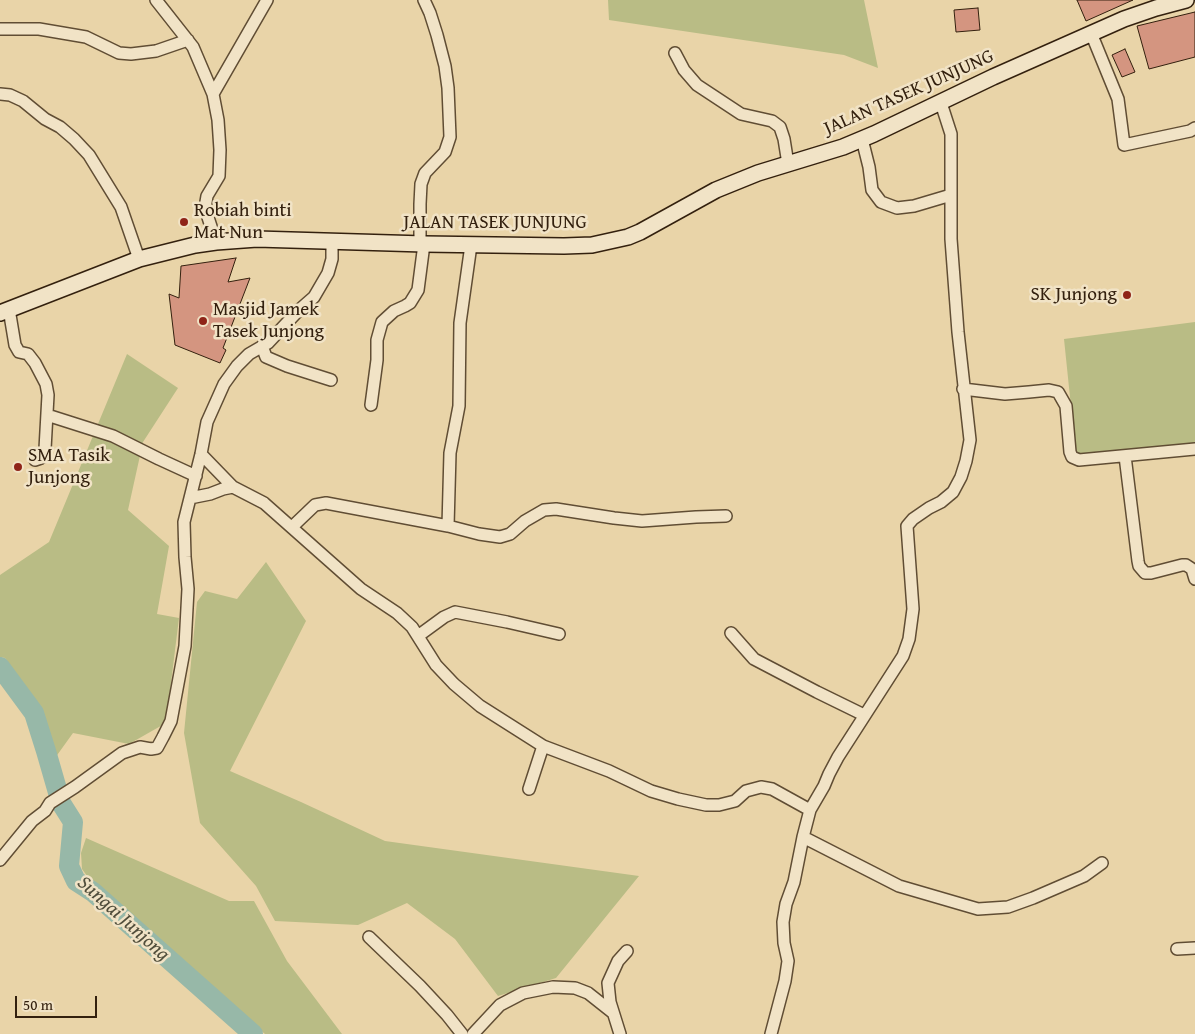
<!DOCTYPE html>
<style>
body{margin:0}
#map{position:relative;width:1195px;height:1034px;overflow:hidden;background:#e9d4a8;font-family:"Gentium Book Plus",serif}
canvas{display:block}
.scale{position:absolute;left:15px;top:996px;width:82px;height:22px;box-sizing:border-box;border:2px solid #33200e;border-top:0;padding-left:6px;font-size:15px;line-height:18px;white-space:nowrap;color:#33200e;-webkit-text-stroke:4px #f1e3c6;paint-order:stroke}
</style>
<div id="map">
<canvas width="1195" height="1034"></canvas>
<div class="scale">50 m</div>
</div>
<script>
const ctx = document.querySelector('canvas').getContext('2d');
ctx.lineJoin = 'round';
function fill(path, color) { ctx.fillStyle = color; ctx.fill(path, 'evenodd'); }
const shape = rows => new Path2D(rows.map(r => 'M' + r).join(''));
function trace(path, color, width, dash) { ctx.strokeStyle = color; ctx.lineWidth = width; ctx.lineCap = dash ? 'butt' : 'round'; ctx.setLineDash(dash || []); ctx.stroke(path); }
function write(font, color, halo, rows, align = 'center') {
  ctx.font = font + ' "Gentium Book Plus",serif'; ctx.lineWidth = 5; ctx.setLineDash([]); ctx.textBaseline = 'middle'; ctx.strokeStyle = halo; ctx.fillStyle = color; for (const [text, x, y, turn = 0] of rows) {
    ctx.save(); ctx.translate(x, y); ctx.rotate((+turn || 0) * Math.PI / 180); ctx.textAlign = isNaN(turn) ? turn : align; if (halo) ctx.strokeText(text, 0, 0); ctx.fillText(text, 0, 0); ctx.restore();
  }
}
fill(shape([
 [608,0,864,0,878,68,844,55,609,20],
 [1195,322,1195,443,1076,455,1064,339],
 [127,354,178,388,143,442,128,510,169,546,157,614,179,618,166,723,129,744,73,733,55,758,41,714,5,658,0,657,0,575,49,542],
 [266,562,306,621,230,771,301,802,385,841,639,876,556,978,498,996,455,939,407,903,358,925,275,921,256,886,200,823,184,733,197,602,205,591,237,599],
 [86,838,229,901,254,901,287,961,342,1034,265,1034,101,893,90,880,82,869,81,853]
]), '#b9bc85');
trace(shape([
 [0,667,34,713,46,751,61,803,73,822,69,866,76,881,93,892,253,1034]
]), '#97b8a8', 20);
const building = shape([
 [1077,0,1133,0,1086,21,1077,0],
 [978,8,980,30,956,32,954,10,978,8],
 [1195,12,1195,57,1149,69,1137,26,1195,12],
 [1125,49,1135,72,1122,77,1112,55,1125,49],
 [236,258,228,282,250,278,223,348,226,350,220,363,175,345,169,294,179,298,181,266,236,258]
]);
fill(building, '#d49580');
trace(building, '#33200e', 1);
const minor = shape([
 [156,0,193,47,213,94,218,120,220,150,219,176,207,196,205,208,216,242],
 [0,29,39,29,86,37,119,53,131,54,156,51,188,40],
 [1091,33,1118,99,1124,145,1190,131,1195,128],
 [675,53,684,70,697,85,741,114,772,121,780,127,784,139,788,164],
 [0,94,10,95,23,101,45,119,60,127,74,139,89,155,121,207,139,259],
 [213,94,267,0],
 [862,139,869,167,872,190,881,202,897,208,914,206,951,195],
 [420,244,420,204,421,184,425,173,445,152,450,137,448,88,445,66,437,35,430,13,424,0],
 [9,309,15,345,19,352,28,354,35,363,46,384,48,395,45,449,41,458,35,460],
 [262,346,266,357,287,366,331,380],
 [963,389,1005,394,1029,392,1049,390,1058,392,1066,406,1070,452,1072,457,1079,460,1195,449],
 [371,405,377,360,377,340,382,322,394,311,405,306,410,303,418,290,424,244],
 [47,415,113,436,159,459,196,476],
 [201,454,233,487],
 [1125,456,1138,561,1139,566,1145,573,1151,573,1182,565,1186,565,1192,569,1195,579],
 [190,498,210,494,223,489,233,487,264,503,361,589,397,613,412,627,436,665,454,684,480,706,543,746,609,771,651,791,678,799,706,805,719,805,735,801,746,791,761,787,772,789,810,810],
 [448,526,479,534,500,537,510,534,525,521,544,510,556,509,614,518,642,521,696,517,726,516],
 [292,527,315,505,326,503,448,526,450,453,459,406,460,323,471,245],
 [731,633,754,659,817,692,864,715],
 [418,636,444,617,455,612,507,622,559,634],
 [529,789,543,746],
 [803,837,899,886,978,909,1008,907,1033,898,1084,876,1102,863],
 [0,860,32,821,45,811,50,803,75,787,122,753,140,747,151,749,157,748,163,737,171,721,185,646,188,589,185,557,184,522,201,454,207,422,224,384,237,366,249,354,268,343,298,311,314,297,328,273,332,259,332,241],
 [369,937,420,986,447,1015,462,1034],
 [1177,949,1195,948],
 [473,1034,500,1005,523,993,553,987,575,988,588,993,612,1012],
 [620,1034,610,1002,608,983,618,961,627,951],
 [771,1034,785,981,788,961,784,943,783,922,786,904,794,882,803,837,810,810,824,786,829,774,838,757,903,656,909,639,913,609,907,526,913,519,929,508,941,502,953,492,961,477,966,461,970,440,958,332,951,239,951,134,941,103]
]);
const secondary = shape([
 [0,313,139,259,195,245,216,242,257,239,424,244,564,246,592,245,628,237,640,232,716,190,758,173,843,147,874,134,993,77,1124,19,1156,8,1186,0]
]);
trace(minor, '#604d34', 14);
trace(secondary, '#33200e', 18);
trace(minor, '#f1e3c6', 11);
trace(secondary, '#f1e3c6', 15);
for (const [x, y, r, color] of [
 [184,222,5,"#8f2418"],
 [1127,295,5,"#8f2418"],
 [203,321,5,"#8f2418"],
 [18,467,5,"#8f2418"]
]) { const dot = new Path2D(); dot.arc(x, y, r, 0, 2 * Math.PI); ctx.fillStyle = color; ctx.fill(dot); trace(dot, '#f1e3c6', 2); }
write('19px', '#33200e', '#f1e3c6', [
 ["JALAN TASEK JUNJUNG",909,93,-24],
 ["JALAN TASEK JUNJUNG",495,223]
]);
write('19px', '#33200e', '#f1e3c6', [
 ["Robiah binti",194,211],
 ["Mat Nun",194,233],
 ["SK Junjong",1117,295,"right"],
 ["Masjid Jamek",213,310],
 ["Tasek Junjong",213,332],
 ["SMA Tasik",28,456],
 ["Junjong",28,478]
], 'left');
write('italic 20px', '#514e3c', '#f1e3c6', [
 ["Sungai Junjong",123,919,42]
]);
</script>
